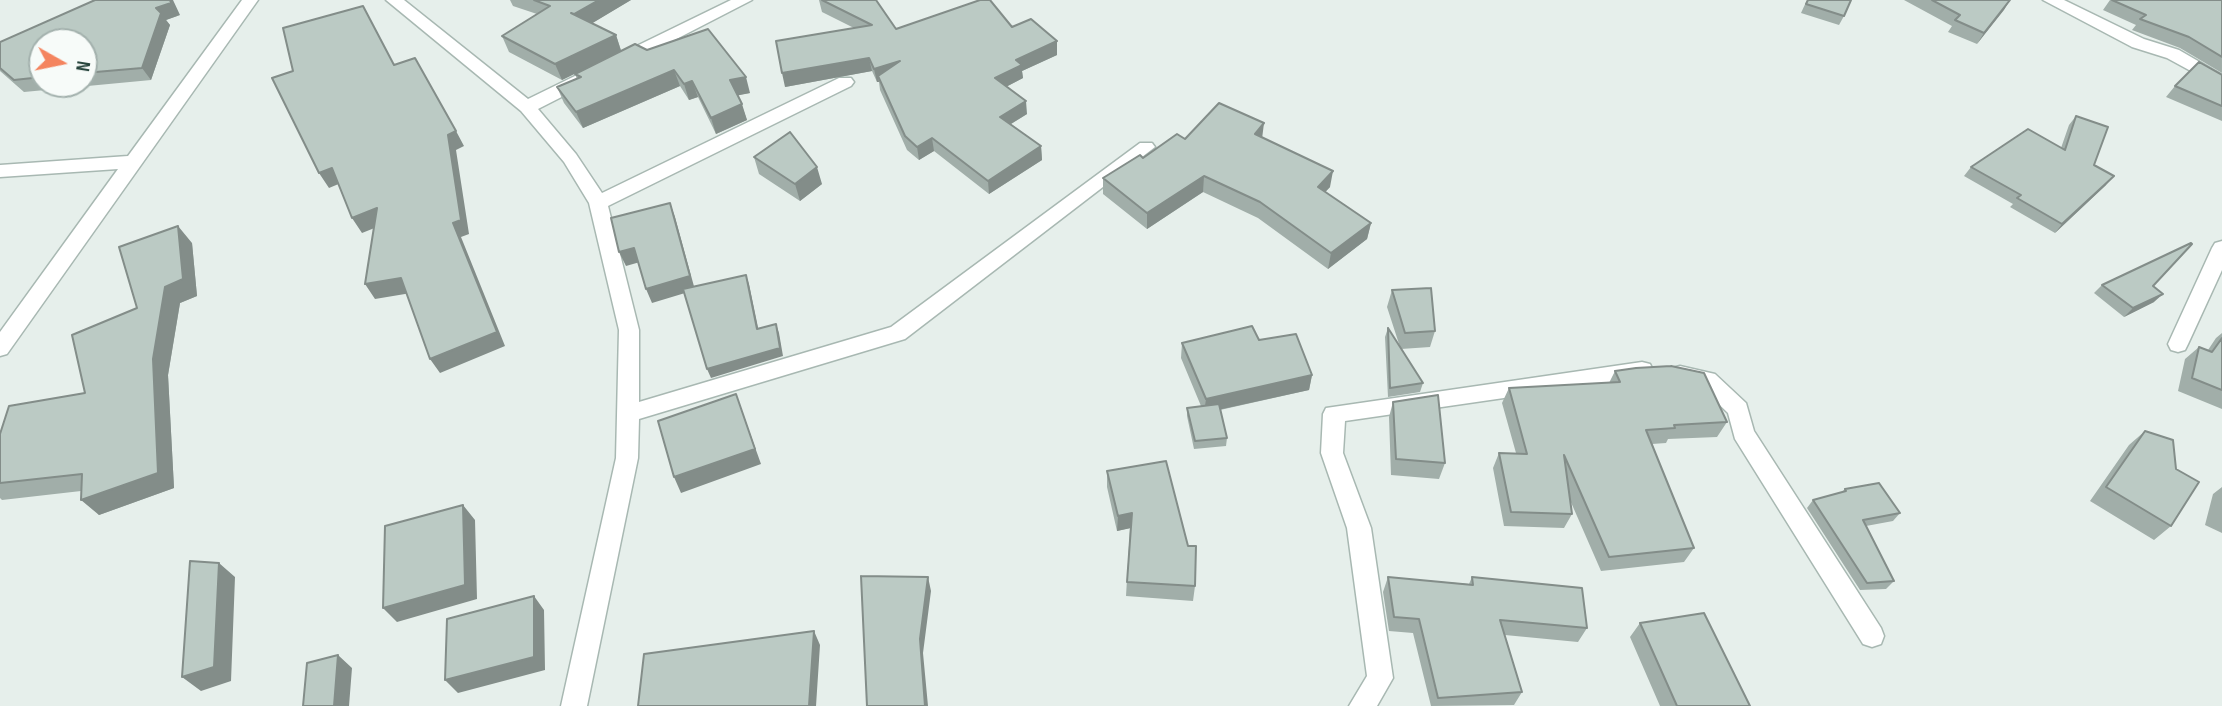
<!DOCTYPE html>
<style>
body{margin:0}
#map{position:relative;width:2222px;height:706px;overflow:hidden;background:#e6efeb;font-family:"Sofia Sans Condensed",sans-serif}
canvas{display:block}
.north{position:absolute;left:28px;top:28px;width:70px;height:70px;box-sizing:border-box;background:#f7fbf9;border:2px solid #a3b1ad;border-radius:50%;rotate:99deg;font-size:19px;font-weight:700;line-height:28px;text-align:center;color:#24423a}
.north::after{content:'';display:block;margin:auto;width:24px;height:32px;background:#f4845f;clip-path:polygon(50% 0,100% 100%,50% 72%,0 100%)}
</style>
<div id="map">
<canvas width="2222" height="706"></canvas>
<div class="north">N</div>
</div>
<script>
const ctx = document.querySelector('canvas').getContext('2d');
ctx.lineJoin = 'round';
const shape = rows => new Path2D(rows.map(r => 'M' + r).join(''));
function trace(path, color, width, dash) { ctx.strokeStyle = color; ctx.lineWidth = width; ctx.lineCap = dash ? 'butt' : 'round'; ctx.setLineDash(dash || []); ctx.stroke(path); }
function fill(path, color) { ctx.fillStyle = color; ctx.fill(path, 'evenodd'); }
const minor = shape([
 [242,0,258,0,7,354,0,356,0,332,118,169,0,177,0,165,128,156,242,0],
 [386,0,404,0,528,99,579,74,591,74,594,78,591,82,538,109,576,154,602,193,839,78,851,78,854,82,851,86,608,206,639,330,639,402,891,327,1140,143,1152,143,1155,147,905,339,639,419,638,458,587,706,561,706,616,458,619,330,589,203,564,162,521,111,386,0],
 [731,0,752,0,626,65,614,65,612,61,614,57,731,0],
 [2043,0,2064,0,2144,39,2179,50,2222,75,2222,88,2167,58,2132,47,2043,0],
 [2222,241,2222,270,2188,344,2185,350,2178,352,2171,350,2168,344,2212,248,2215,243,2222,241],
 [1642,362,1650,364,1653,370,1650,376,1642,378,1345,421,1343,453,1371,528,1393,678,1377,706,1349,706,1367,676,1347,528,1321,453,1323,414,1326,408,1642,362],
 [1680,366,1715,374,1746,403,1754,431,1881,628,1884,636,1881,644,1872,647,1863,644,1735,439,1728,413,1701,387,1672,380,1669,374,1672,368,1680,366]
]);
trace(minor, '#a8b8b2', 3);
fill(minor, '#fff');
fill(shape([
 [510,0,631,0,592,23,616,35,621,50,647,50,750,93,738,95,747,120,716,134,698,97,689,100,680,86,583,128,564,103,557,87,577,79,575,74,617,53,562,80,509,52,502,36,537,14,513,6],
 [819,0,876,0,896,29,1012,27,1057,55,1022,71,1023,78,1006,87,1027,114,1011,124,1041,146,1042,160,989,194,934,151,919,160,907,150,880,90,879,82,877,82,872,71,785,87,854,28,822,12],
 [1807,0,1844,16,1839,25,1801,13],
 [1904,0,2010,0,1977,44,1948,32,1952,26],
 [2110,0,2222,0,2222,73,2180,48,2132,30,2136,25,2103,10],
 [180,15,166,20,170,25,151,80,24,92,0,71,0,42],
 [42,42,84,42,84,84,42,84],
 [2222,75,2222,121,2166,97,2175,86],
 [2076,116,2094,165,2106,185,2055,233,2010,207,2013,204,1964,176,1971,167,2061,148,2069,125],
 [1263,138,1330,187,1325,192,1371,223,1367,239,1328,269,1258,218,1203,192,1147,229,1103,194,1103,178,1185,139],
 [754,157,822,184,800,201,759,174],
 [192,243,197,296,180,303,168,375,174,488,99,515,81,491,2,500,0,498,0,434,85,393,137,308],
 [2102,285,2153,286,2154,302,2124,317,2094,293],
 [1392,290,1435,331,1430,347,1401,349,1423,383,1420,392,1388,397,1385,337,1388,328,1400,347,1387,307],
 [2222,333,2222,409,2178,391,2185,359,2199,347,2208,350,2216,338],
 [1259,340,1312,375,1309,390,1220,410,1227,438,1226,446,1194,449,1187,416,1187,408,1201,406,1181,358,1182,343],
 [1615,371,1727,422,1717,437,1668,439,1666,443,1652,444,1694,548,1684,562,1601,571,1570,500,1572,514,1564,528,1504,526,1493,468,1499,453,1516,453,1502,403,1509,388,1609,383],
 [1393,402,1445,463,1439,479,1391,475,1389,417],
 [2145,431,2171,526,2154,540,2090,501,2129,445],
 [1107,471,1195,586,1193,601,1126,596,1130,528,1117,531,1107,487],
 [2222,487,2222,533,2205,525,2213,494],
 [1845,489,1900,513,1893,521,1866,526,1894,581,1886,589,1860,590,1807,508,1813,500,1841,493],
 [1388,577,1469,584,1472,577,1587,628,1578,642,1505,635,1522,692,1514,705,1431,706,1413,633,1389,631,1383,592],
 [1640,623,1750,706,1660,706,1630,637]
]), '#a1aea9');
fill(shape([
 [170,0,173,0,180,15,166,20,170,25,151,80,142,68,156,8],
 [599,0,631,0,581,30,574,14],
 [2010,0,2004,10,1977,44,1984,33],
 [616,35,621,51,562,80,555,64],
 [1057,41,1057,55,1022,71,1023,78,996,92,995,78,1016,60],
 [869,58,872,71,785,87,782,73],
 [900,61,878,76,879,82,877,82,874,69],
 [674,70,680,86,583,128,576,112],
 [746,77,750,93,735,96,730,80],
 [692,81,698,97,689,100,684,84],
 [1026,101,1027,114,1001,130,1000,117],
 [742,104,747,120,716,134,711,118],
 [1264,123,1262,139,1255,134],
 [456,131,464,146,456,150,469,234,461,237,505,346,440,373,430,359,453,223,448,135],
 [932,138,934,151,919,160,917,147],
 [1041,146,1042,160,989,194,988,181],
 [817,167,822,184,800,201,795,184],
 [332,168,341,183,329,188,319,173],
 [1333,171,1330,187,1315,203,1318,187],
 [1204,176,1203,192,1147,229,1147,213],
 [2114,176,2106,185,2055,233,2062,224],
 [670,203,675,217,695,290,652,303,646,289],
 [377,208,387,223,362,233,352,218],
 [1371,223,1367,239,1328,269,1331,253],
 [178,226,192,243,197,296,180,303,168,375,174,488,99,515,81,500,153,359,165,287],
 [634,248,640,262,626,266,619,252],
 [746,275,749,284,760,337,757,329],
 [401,278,411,293,375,299,365,284],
 [2163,294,2154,302,2124,317,2133,308],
 [776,324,779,333,783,356,711,378,707,369],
 [1312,375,1309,390,1204,413,1206,399],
 [736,394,761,464,681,493,674,477],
 [463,505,475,520,477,599,397,622,383,608],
 [1132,513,1131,528,1117,531,1118,516],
 [219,563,235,577,231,681,201,691,182,677],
 [928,577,931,591,923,653,928,706,925,706,920,639],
 [534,596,544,610,545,670,458,693,445,680],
 [814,631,820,645,816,706,809,706],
 [338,655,352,668,349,706,334,706]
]), '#838d89');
const building = shape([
 [95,0,170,0,171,3,156,8,161,13,142,68,84,73,84,42,42,42,42,77,14,80,0,68,0,42,95,0],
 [534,0,599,0,574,14,571,13,616,35,555,64,502,36,550,6,534,0],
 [822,0,876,0,896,29,980,0,990,0,1012,27,1031,19,1057,41,1016,60,1022,65,995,78,1026,101,1000,117,1041,146,988,181,932,138,917,147,905,136,878,76,900,61,874,69,869,58,782,73,776,41,872,25,822,0],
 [1808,0,1851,0,1844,16,1806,4,1808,0],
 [1932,0,2010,0,1984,33,1955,20,1960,15,1932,0],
 [2112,0,2222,0,2222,57,2189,37,2140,19,2146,15,2112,0],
 [363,6,394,65,415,58,456,131,448,135,461,220,453,223,497,332,430,359,401,278,365,284,377,208,352,218,332,168,319,173,272,78,293,71,283,28,363,6],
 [708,29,746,77,730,80,742,104,711,118,692,81,684,84,674,70,576,112,557,87,581,77,575,74,635,44,647,50,708,29],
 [2199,62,2222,75,2222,106,2175,86,2199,62],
 [1219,103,1264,123,1255,134,1333,171,1318,187,1371,223,1331,253,1260,202,1204,176,1147,213,1103,178,1140,155,1143,158,1177,134,1185,139,1219,103],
 [2076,116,2108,127,2094,165,2114,176,2062,224,2017,198,2021,195,1971,167,2028,129,2065,150,2076,116],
 [790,132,817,167,795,184,754,157,790,132],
 [670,203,690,276,646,289,634,248,619,252,611,218,670,203],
 [178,226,183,279,165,287,153,359,158,473,81,500,82,474,0,483,0,434,9,406,85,393,72,335,137,308,119,247,178,226],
 [2191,243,2192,244,2153,286,2163,294,2133,308,2102,285,2191,243],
 [746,275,757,329,776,324,780,348,707,369,683,289,746,275],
 [1431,288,1435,331,1405,333,1392,290,1431,288],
 [1252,326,1259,340,1296,334,1312,375,1206,399,1182,343,1252,326],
 [1388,328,1423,383,1390,388,1388,328],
 [2222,338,2222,390,2192,378,2199,347,2212,352,2222,338],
 [1671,366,1704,373,1727,422,1674,425,1675,428,1646,430,1694,548,1609,557,1564,455,1572,514,1511,512,1499,453,1527,454,1509,388,1620,382,1615,371,1636,368,1671,366],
 [736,394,755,449,674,477,658,421,736,394],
 [1438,395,1445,463,1396,459,1393,402,1438,395],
 [1219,404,1227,438,1195,441,1187,408,1219,404],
 [2145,431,2173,440,2176,469,2199,482,2171,526,2106,487,2145,431],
 [1166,461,1188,546,1196,546,1195,586,1127,582,1132,513,1118,516,1107,471,1166,461],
 [1879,483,1900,513,1863,520,1894,581,1867,583,1813,500,1846,491,1845,489,1879,483],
 [463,505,465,585,383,608,385,526,463,505],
 [190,561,219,563,214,667,182,677,190,561],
 [861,576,928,577,920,639,925,706,867,706,861,576],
 [1388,577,1473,585,1472,577,1582,588,1587,628,1500,620,1522,692,1438,698,1419,619,1394,617,1388,577],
 [534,596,534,657,445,680,447,619,534,596],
 [1704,613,1750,706,1677,706,1640,623,1704,613],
 [814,631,809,706,638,706,644,654,814,631],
 [338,655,334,706,303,706,307,663,338,655]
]);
fill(building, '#bbcac4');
trace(building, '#838d89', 2);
</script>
